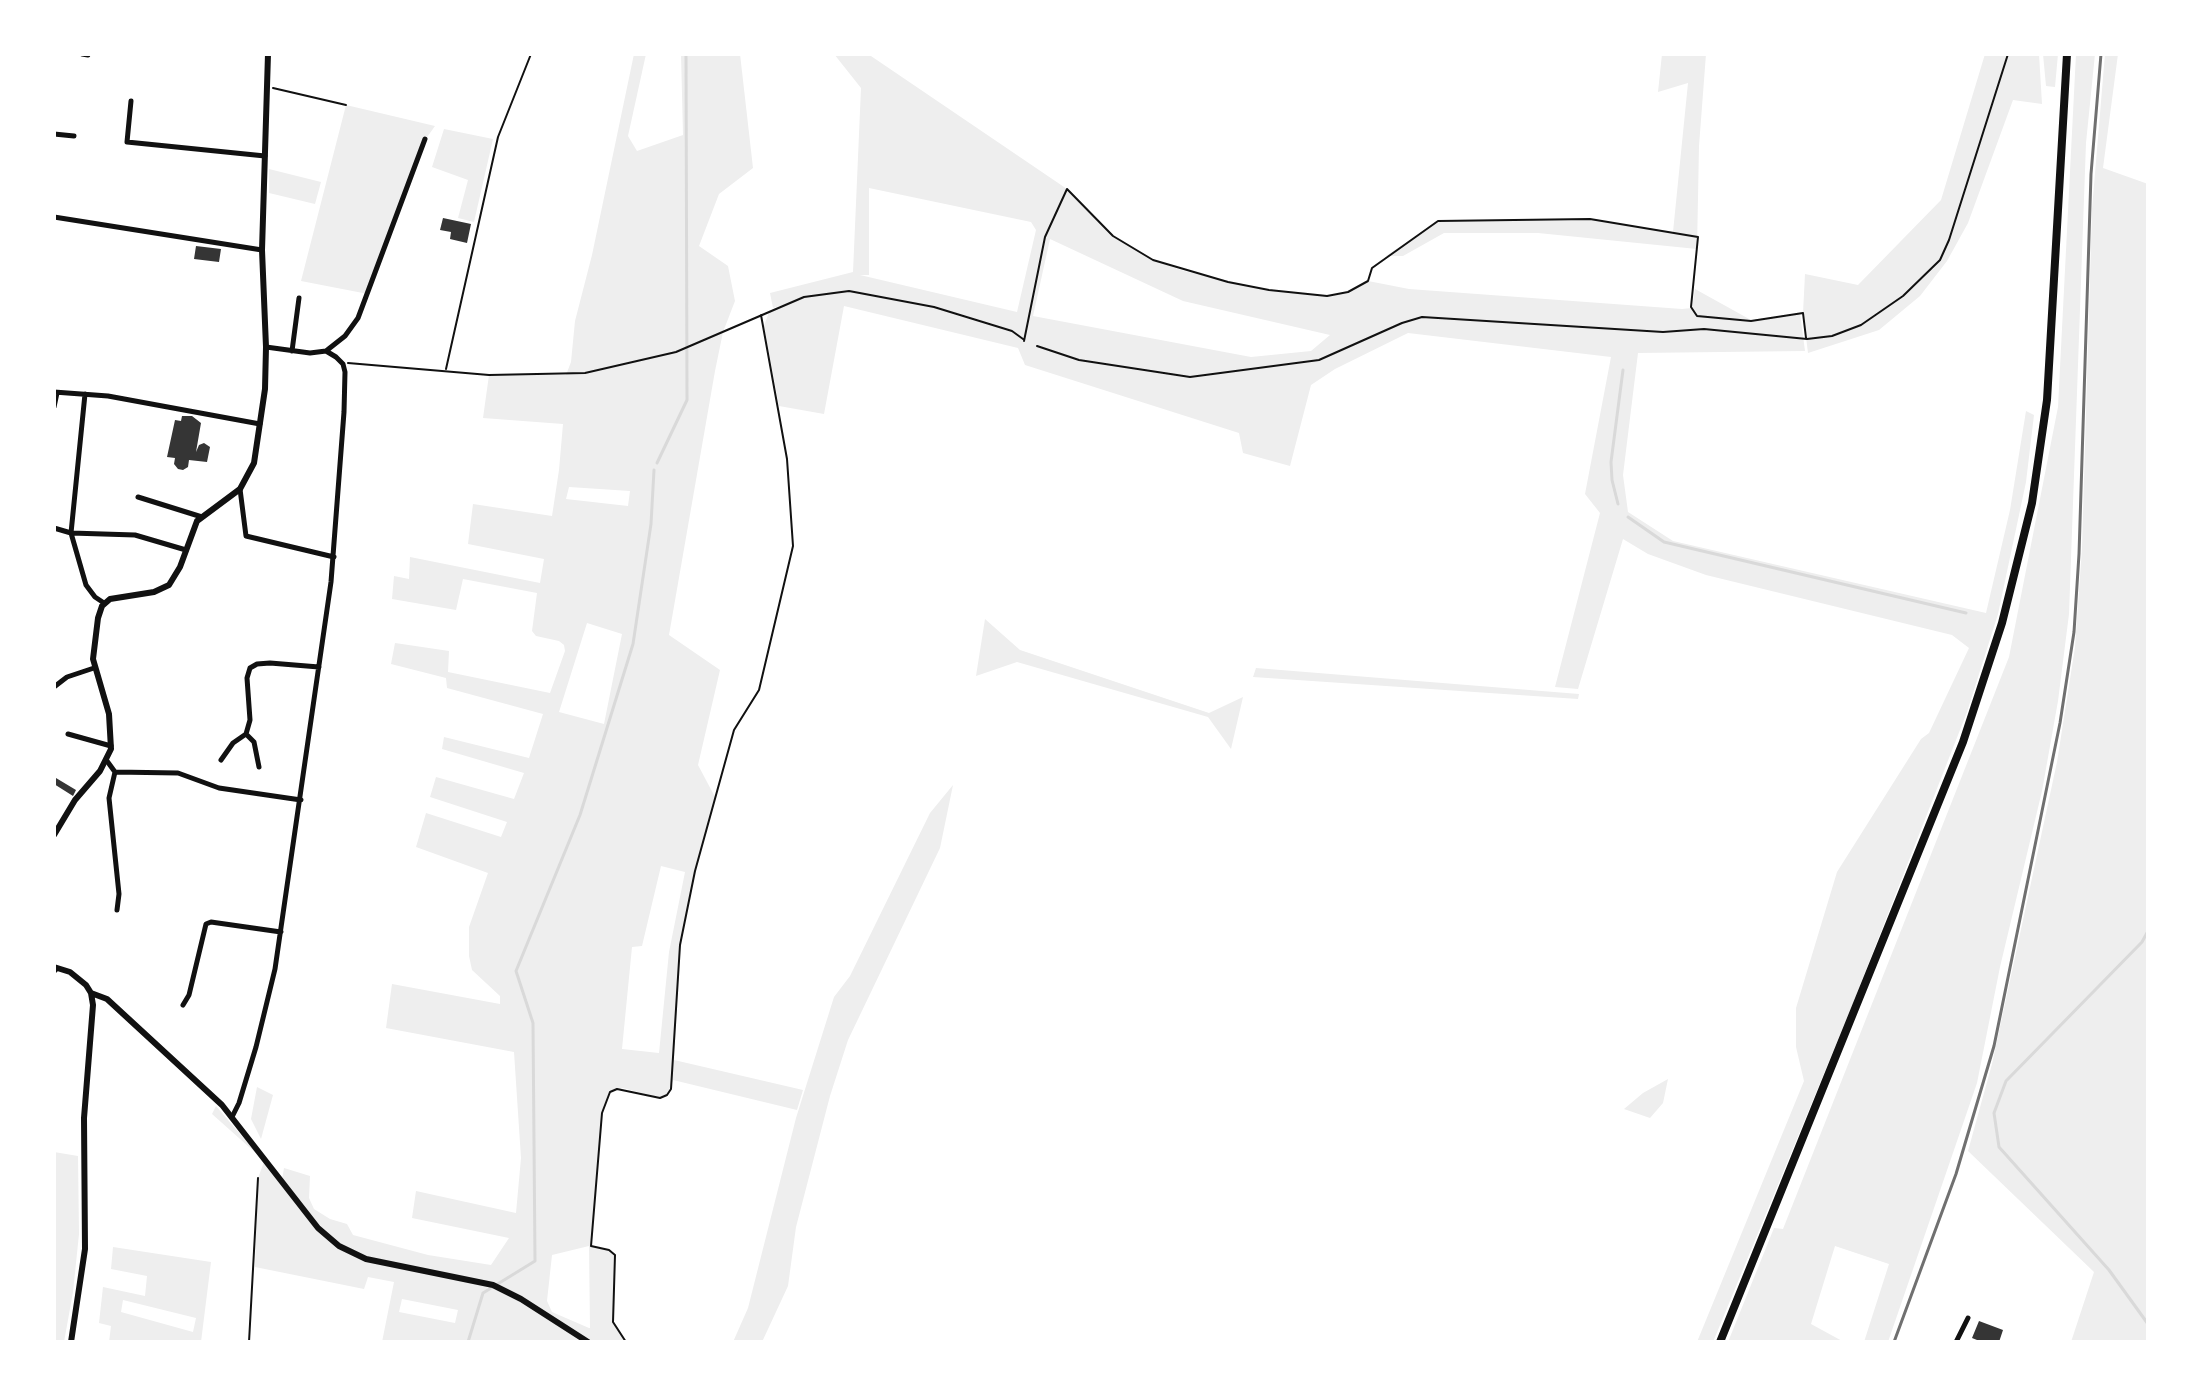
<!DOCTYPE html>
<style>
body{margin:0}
#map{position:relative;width:2202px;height:1396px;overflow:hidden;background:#fff;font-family:"Archivo Narrow",sans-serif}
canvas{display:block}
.frame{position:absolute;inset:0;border:56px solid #fff;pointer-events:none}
</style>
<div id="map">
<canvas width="2202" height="1396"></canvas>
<div class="frame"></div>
</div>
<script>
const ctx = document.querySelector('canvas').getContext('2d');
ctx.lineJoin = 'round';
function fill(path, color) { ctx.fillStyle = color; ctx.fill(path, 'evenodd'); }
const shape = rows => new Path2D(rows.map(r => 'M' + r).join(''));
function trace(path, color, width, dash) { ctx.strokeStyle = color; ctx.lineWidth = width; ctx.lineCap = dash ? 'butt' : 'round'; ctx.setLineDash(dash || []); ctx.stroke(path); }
fill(shape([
 [634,54,646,54,628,136,637,151,683,135,681,54,740,54,753,168,719,194,699,246,728,266,735,301,723,332,715,371,669,635,720,670,698,765,715,797,695,871,680,945,674,1060,803,1090,797,1110,673,1080,667,1095,660,1098,623,1088,610,1092,602,1113,591,1245,609,1250,615,1255,613,1322,626,1342,382,1342,394,1282,368,1277,364,1289,255,1267,258,1178,264,1162,282,1180,284,1168,310,1176,309,1198,314,1209,330,1219,347,1224,353,1235,428,1255,491,1265,509,1238,412,1218,416,1191,516,1213,521,1158,514,1052,386,1028,392,984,500,1004,500,996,472,970,469,956,469,927,488,873,416,847,426,813,501,837,507,822,430,797,436,777,514,799,524,773,442,749,444,737,529,758,543,714,447,688,446,678,391,664,395,643,449,651,448,672,550,693,565,651,564,645,559,641,536,636,532,631,537,593,463,579,456,610,392,599,394,576,409,579,410,557,540,583,544,559,468,544,473,504,552,516,559,470,563,424,483,418,489,375,566,375,571,362,575,321,592,255],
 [569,487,630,491,628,506,566,499],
 [587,623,622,634,604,724,559,712],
 [661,866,685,872,669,952,659,1053,622,1049,632,947,642,946],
 [589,1246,590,1328,589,1328,552,1312,547,1301,552,1255],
 [402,1299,458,1310,455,1323,399,1312],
 [834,54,868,54,1067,189,1113,236,1153,260,1184,271,1269,290,1327,296,1348,292,1368,281,1409,289,1682,309,1692,308,1695,289,1751,320,1800,313,1805,351,1638,353,1623,475,1628,512,1673,541,1986,613,2010,510,2026,411,2034,415,2026,482,1998,614,1967,712,1853,1003,1713,1342,1697,1342,1804,1081,1796,1047,1796,1008,1837,872,1921,739,1929,733,1969,648,1952,635,1706,575,1648,554,1623,539,1578,689,1555,687,1600,513,1585,494,1611,357,1408,333,1335,369,1311,385,1290,466,1243,453,1239,433,1025,365,1018,348,844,306,824,414,779,406,764,326,769,312,787,304,773,308,770,293,853,272,861,88],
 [869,188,1031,222,1036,230,1017,312,860,275,869,275],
 [1050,239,1183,301,1330,335,1311,351,1251,357,1033,316],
 [1662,54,1706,54,1699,146,1697,249,1538,233,1444,233,1403,256,1386,256,1438,221,1590,219,1673,232,1688,83,1658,92],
 [1985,54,2039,54,2042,104,2013,100,1968,223,1947,261,1920,296,1879,330,1808,353,1803,313,1805,274,1858,285,1941,200],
 [2043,54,2058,54,2055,87,2046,86],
 [2076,54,2095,54,2086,143,2069,614,2058,701,2042,791,2000,967,1977,1083,1888,1342,1864,1342,1889,1264,1835,1246,1811,1324,1844,1342,1728,1342,1774,1228,1783,1229,2009,657,2058,407],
 [2105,54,2118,54,2103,168,2148,184,2148,1342,2071,1342,2094,1272,1968,1151,1992,1064,2057,762,2075,647,2082,548,2092,209],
 [346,105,435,126,425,140,368,294,301,281],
 [444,129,493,139,474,222,458,218,468,180,432,167],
 [269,169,321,182,315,204,269,193],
 [985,619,1020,650,1209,713,1243,697,1231,749,1208,717,1017,662,976,676],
 [1256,668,1579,694,1578,699,1253,677],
 [953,785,940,848,848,1040,830,1096,796,1227,788,1286,762,1342,733,1342,748,1308,796,1118,834,997,850,976,930,813],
 [1668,1079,1663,1103,1650,1118,1624,1109,1643,1093],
 [257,1087,273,1095,261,1139,251,1119],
 [216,1106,258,1155,212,1114],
 [54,1152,78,1156,79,1234,73,1292,64,1342,54,1342],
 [113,1247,211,1262,201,1342,109,1342,111,1326,99,1323,103,1287,145,1296,147,1276,111,1269],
 [123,1300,196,1318,193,1332,121,1312]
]), '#eee');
trace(shape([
 [657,463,687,400,686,54],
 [1618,504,1612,480,1611,462,1623,370],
 [1628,517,1664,542,1966,613],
 [2148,931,2142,942,2006,1081,1994,1113,1999,1147,2109,1270,2148,1324],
 [468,1342,483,1293,535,1261,533,1023,516,971,580,815,633,644,651,524,654,470]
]), '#d9d9d9', 3);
fill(shape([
 [443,218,471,224,467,243,450,239,451,232,440,230],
 [196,246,221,249,219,262,194,259],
 [182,416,192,416,201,423,196,452,199,445,204,443,210,447,207,462,189,460,188,467,183,470,178,469,174,464,175,458,167,457,175,420,181,421],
 [56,778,76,790,73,796,54,784],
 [1979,1321,2003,1330,1999,1342,1982,1342,1972,1338]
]), '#353535');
trace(shape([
 [273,88,346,105],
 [1024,341,1045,237,1067,189,1113,236,1153,260,1228,282,1269,290,1327,296,1348,292,1368,281,1372,268,1438,221,1590,219,1698,237,1691,307,1697,316,1751,321,1803,313,1806,338],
 [1037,346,1079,360,1190,377,1319,360,1402,323,1422,317,1663,332,1704,329,1807,339,1832,336,1861,325,1903,296,1940,260,1949,240,2008,54],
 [348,363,489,375,585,373,676,352,804,297,849,291,934,307,1012,331,1023,339],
 [446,369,498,137,531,54],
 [249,1342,258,1178],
 [626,1342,613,1322,615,1255,609,1250,591,1246,602,1113,610,1092,617,1089,660,1098,667,1095,671,1089,680,945,695,871,734,730,759,690,793,546,787,459,761,315]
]), '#111', 2);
trace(shape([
 [82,54,88,55],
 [131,101,127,142,265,156],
 [54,134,74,136],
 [54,217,262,250],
 [292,351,299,298],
 [326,351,345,336,358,318,425,139],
 [54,392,108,396,260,424],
 [85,394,71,533,86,585,95,597,104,603],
 [54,407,57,393],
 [240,489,246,536,334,557],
 [138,497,202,517],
 [54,528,71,533,135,535,186,550],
 [54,687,67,677,94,668],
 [68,734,111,746],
 [221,760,233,743,246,734],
 [107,761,115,772],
 [259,767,254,742,246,734,250,720,247,678,250,668,257,664,270,663,319,667],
 [115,772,178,773,219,788,301,800],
 [115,772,109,798,119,894,117,910],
 [183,1005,189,995,206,924,211,922,281,932],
 [232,1117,239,1103,256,1047,275,969,331,582,344,412,345,372,343,364,336,357,326,351,310,353,266,347],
 [1956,1342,1968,1318]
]), '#111', 5);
trace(shape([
 [54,835,75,800,100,771,111,749,109,714,93,659,98,618,102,606,110,599,154,592,169,585,180,567,197,521,240,489,254,463,265,389,266,347,262,250,268,54],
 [54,967,70,972,86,985,91,993,107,999,222,1105,318,1228,339,1246,366,1259,493,1285,521,1299,588,1342],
 [71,1342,85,1249,84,1118,93,1005,91,993]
]), '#111', 6);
trace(shape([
 [54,970,55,969]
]), '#111', 7);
trace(shape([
 [1720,1342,1963,742,2002,623,2032,503,2047,400,2067,54]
]), '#111', 8);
trace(shape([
 [1894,1342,1956,1174,1994,1046,2060,723,2074,632,2079,554,2091,174,2101,54]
]), '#707070', 3);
</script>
